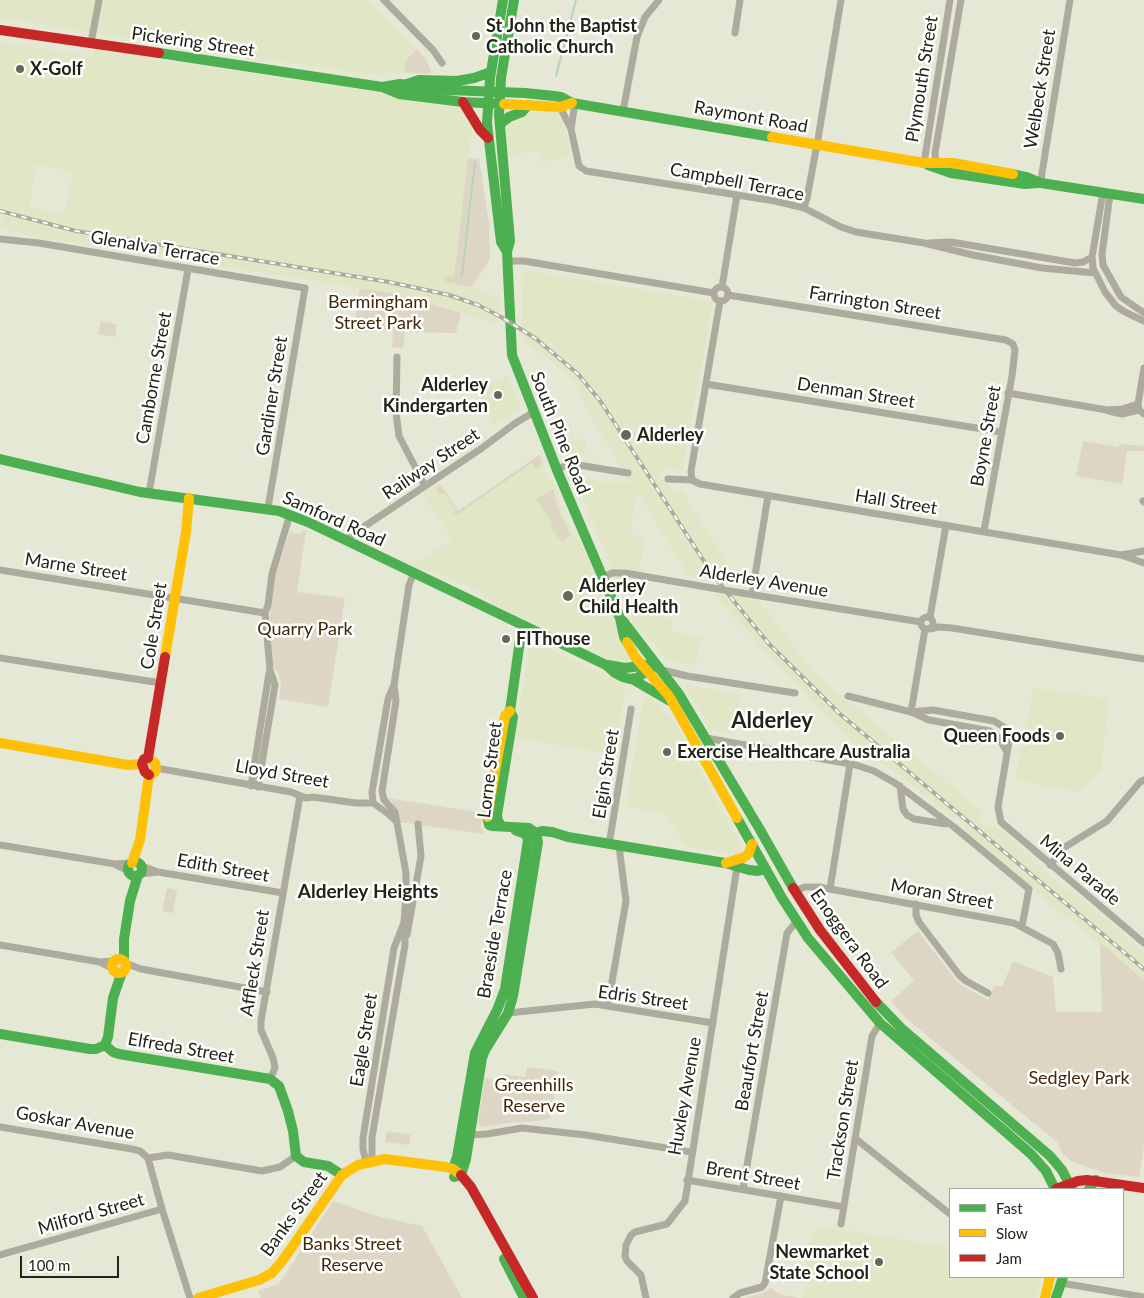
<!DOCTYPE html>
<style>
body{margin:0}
#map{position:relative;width:1144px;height:1298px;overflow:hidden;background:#e4e8d4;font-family:Lato,sans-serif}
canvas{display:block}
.legend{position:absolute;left:949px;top:1188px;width:175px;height:90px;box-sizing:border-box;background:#fff;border:1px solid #a7a7a2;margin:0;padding:6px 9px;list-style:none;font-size:15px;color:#222417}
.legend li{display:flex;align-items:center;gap:10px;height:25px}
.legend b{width:25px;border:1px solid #a7a7a2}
.scale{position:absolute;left:20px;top:1256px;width:99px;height:22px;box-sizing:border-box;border:2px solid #222417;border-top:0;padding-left:6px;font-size:15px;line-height:18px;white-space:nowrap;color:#222417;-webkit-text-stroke:4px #fff;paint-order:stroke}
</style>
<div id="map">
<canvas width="1144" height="1298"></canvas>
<ul class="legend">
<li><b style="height:6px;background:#4caf50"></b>Fast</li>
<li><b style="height:6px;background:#ffc107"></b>Slow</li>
<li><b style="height:6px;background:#c62828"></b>Jam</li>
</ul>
<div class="scale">100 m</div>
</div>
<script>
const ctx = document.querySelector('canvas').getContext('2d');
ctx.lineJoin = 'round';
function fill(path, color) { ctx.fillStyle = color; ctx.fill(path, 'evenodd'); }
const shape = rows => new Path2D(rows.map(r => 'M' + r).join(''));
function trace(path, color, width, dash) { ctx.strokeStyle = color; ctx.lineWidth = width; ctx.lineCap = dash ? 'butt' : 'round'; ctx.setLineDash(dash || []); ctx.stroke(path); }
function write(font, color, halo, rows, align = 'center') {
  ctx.font = font + ' Lato,sans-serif'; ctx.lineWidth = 5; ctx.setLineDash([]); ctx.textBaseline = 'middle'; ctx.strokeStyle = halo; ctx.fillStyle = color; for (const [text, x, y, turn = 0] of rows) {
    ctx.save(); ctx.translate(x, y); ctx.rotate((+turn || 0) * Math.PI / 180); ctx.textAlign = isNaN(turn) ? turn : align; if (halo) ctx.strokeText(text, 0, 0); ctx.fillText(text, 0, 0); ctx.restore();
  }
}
fill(shape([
 [0,0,369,0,417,49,406,60,405,72,367,74,172,46,0,18],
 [0,42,92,56,94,50,331,85,459,106,476,128,472,129,454,277,500,300,499,324,397,294,32,236,0,228,2,217,0,216],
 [36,164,73,171,64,215,29,207],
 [536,111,559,112,563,119,571,156,540,162,538,151,507,156,505,130,509,122],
 [524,270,713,301,682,471,662,468,660,475,672,493,677,490,682,491,740,584,685,574,684,567,636,490,631,534,645,537,640,565,643,586,639,613,673,619,672,632,701,637,696,666,667,661,647,634,640,628,634,626,575,478,614,483,614,481,630,483,586,408,577,386,554,363,524,340,523,333,520,333,522,316,521,273],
 [508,376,519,402,519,408,493,426,477,388],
 [556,435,586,440,584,456,562,453],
 [542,453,545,462,543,468,548,479,552,481,556,488,561,507,572,529,584,547,629,655,627,663,611,661,498,607,482,593,467,585,455,582,435,572,412,566,453,539,422,493,438,481,458,511],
 [714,591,748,597,749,599,756,601,763,606,812,671,984,813,978,819,986,827,995,826,1001,829,1026,855,1144,952,1144,980,1054,907,968,833,967,827,959,820,952,818,897,773,863,752,815,705,718,600],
 [536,642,626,685,614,754,515,738,530,646],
 [687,685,740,695,734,734,711,731,686,687],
 [1034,688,1109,699,1101,770,1077,792,1015,780],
 [647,696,657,702,674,721,742,848,739,854,735,855,685,846,667,814,626,806,643,701],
 [828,1227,950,1247,950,1277,1041,1277,1036,1298,802,1298,812,1232]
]), '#e1e7c6');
fill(shape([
 [417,49,426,59,431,72,428,74,405,72,406,60],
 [468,158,479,159,489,222,490,259,473,285,469,287,448,282,445,281,444,276,454,277],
 [360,288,397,294,461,313,456,333,405,332,403,348,392,347,393,331,353,332],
 [101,321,117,324,115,337,98,334],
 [1083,441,1118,447,1120,444,1144,446,1144,451,1127,451,1122,484,1076,476],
 [539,455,542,462,540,467,536,469,532,463,457,515,452,512,456,510,444,492,440,495,436,489,441,485,458,511],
 [553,489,559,511,571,535,562,542,550,526,553,524,536,499],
 [304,530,306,531,297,592,345,598,328,707,279,699,281,685,278,672,274,668,271,653,269,624,275,574,290,531,299,535],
 [388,798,482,813,481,827,484,834,400,822,398,811],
 [167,888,177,890,173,913,162,911],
 [918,931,959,984,988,1000,995,985,1002,987,1013,961,1053,977,1056,1012,1102,1012,1100,943,1144,980,1144,1146,1139,1177,1104,1173,1071,1161,1063,1154,1057,1142,907,1019,891,1001,914,981,891,952],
 [527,1067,558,1071,550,1119,530,1122,514,1122,483,1127,480,1126,478,1122,485,1078,496,1080,505,1074,525,1077],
 [387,1131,411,1135,409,1145,385,1142],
 [333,1201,380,1217,422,1226,462,1298,261,1298,258,1291,279,1284],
 [771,1288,779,1294,799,1298,744,1298,763,1293]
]), '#ded6c5');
trace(shape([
 [556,76,576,0],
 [462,276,475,162]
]), '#b8d2bf', 2);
trace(shape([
 [384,0,433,50,442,63],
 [735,33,740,0],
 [91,43,99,0],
 [560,107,571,129,579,166,586,171,775,201,804,208,841,227,856,232,924,243,973,255,1042,268,1095,273],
 [623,111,637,37,645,17,659,0],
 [571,129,575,103],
 [936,162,935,153,961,0],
 [924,163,950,0],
 [1041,183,1042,173,1070,0],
 [1103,192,1092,257,1093,268,1105,292,1116,306,1125,312,1144,321],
 [1110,194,1102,254,1103,265,1121,297,1144,313],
 [804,208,807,198,818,139,841,0],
 [0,239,39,243,305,288,268,508],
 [929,243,951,242,1075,263,1083,262,1092,257],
 [508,261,524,261,714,293],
 '714 294a7 7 0 1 1 14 0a7 7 0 1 1-14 0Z',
 [722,287,737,195],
 [728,295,1006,340,1013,344,1015,350,1012,376,984,531],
 [397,357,396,413,399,436,425,486],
 [1144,368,1138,404,1139,410,1144,414],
 [706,384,1001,432],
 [1008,393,1107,410,1122,409,1138,404],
 [1109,411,1122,414,1139,410],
 [557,470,566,465,572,464,628,473],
 [668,479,692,480,700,484,1121,555,1144,551],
 [692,480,691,471,720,301],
 [149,493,188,269],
 [1143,501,1144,502],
 [344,540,482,448,514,424,534,412],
 [1121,555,1144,563],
 [0,570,265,613],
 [603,577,612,573,625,573,712,588],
 [742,593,921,622],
 [752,594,768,496],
 '921 623a6 6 0 1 1 12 0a6 6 0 1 1-12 0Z',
 [930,617,946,525],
 [929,629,939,627,952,628,1144,659],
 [0,658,161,683],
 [662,670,687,676,795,693],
 [848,696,911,712,929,720,990,731,999,738,1007,752],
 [911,712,933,710,994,721,1007,729,1010,736,998,807,1001,822,1144,943],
 [911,712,925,629],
 [706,738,856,765,874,771,895,783,954,827,1029,889,1022,926],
 [718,759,724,750,736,744],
 [156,768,291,792,306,798,313,797,356,803,373,803,387,813,397,822],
 [251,786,269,673],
 [900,786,903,809,907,815,914,819,946,824],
 [258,787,275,685,270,670,265,613,268,605,272,574,290,514],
 [373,803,372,792,388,699,394,685,409,585,414,573],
 [0,845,115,864,131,863],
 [609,845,631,709],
 [116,865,129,871],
 [1050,865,1065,847,1107,821,1140,782,1144,780],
 [142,866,158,872,283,893],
 [140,874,158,872],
 [830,889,850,764],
 [794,891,805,887,819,887,1014,923,1053,944,1058,953,1061,969],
 [916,904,916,915,919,922,960,976,966,981,988,993],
 [407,935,421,856,418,824],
 [0,945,100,962,112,968],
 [100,962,113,961],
 [125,963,141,969,267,992],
 [608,1005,626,901,619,846],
 [508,1013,595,1004,713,1023],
 [270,1079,275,1068,273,1058,261,1030,261,1021,300,796],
 [0,1127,132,1149,140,1151,148,1158,168,1155,262,1171,280,1167,296,1156],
 [470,1135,487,1134,522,1128,586,1135,691,1152],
 [856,1139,950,1214],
 [148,1158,162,1209,190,1298],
 [372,1160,372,1137,405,945,404,923,406,893,406,873,395,812,384,800,382,791,396,701,394,685],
 [366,1162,363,1149,363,1138,394,948,403,925],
 [687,1180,844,1207],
 [743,1189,787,933,796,922],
 [841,1224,872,1036,880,1023],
 [0,1255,162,1209],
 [1061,1283,1144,1297],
 [646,1298,641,1275,627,1261,625,1256,626,1245,631,1235,635,1232,667,1224,685,1201,737,867],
 [733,1298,740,1293,762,1287,765,1283,781,1196]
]), '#adab9d', 7);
trace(shape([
 [503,0,490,78,487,123,501,242,507,252],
 [514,0,501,78,499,115,510,241,507,252,512,355,557,470,620,618,624,637,627,642],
 [159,53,382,87,399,94,463,102,504,104],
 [407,84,419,80,457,81,474,78,491,72],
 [382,87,400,84,449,90,525,93,554,96,561,97,572,103,772,137],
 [500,124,509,117,522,112,528,105],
 [928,165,951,173,1025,184,1038,183],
 [1013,174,1026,177,1041,183,1144,199],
 [0,459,140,492,279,511,308,522,606,665,615,673,623,677,630,679,637,678,653,667],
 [623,621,679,694,759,828,793,888],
 [608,665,625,668,649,665],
 [632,679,670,701],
 [737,818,782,898,808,938,880,1023,1031,1154,1046,1171,1055,1189],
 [502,826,498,821,497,815,513,717,510,711,520,640,525,626],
 [529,835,542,831,552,832,568,837,725,863,749,870,758,871,766,869],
 '128 869a7 7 0 1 1 14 0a7 7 0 1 1-14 0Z',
 [124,961,124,939,130,901,138,875],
 [876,1002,901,1028,1050,1156,1062,1170,1072,1189],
 [0,1034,90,1049,96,1049,105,1045],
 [105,1045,113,1052,119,1054,270,1079,279,1086,288,1111,293,1131,296,1156,304,1162,328,1166,342,1175],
 [105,1045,108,1037,113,998,122,972],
 [453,1169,457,1157,475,1053,498,1008,505,989,528,840,526,834,515,830],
 [454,1177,461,1175,466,1159,482,1058,485,1050,508,1013,513,996,538,842,536,833,529,828,492,826,489,825,487,817],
 [1089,1189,1096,1180],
 [504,1259,524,1298],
 [1056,1298,1063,1277]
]), '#4caf50', 10);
trace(shape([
 [504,104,560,107,572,103],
 [772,137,924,163,953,163,1013,174],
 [627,642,635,657,669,696,737,818],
 [165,657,186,532,189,498],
 [0,743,128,765,142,764],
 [487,817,505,716,510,711],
 [132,863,140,840,149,775,155,772,156,768,155,763,148,758],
 [726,863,745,857,749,853,752,844],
 '112 966a7 7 0 1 1 14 0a7 7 0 1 1-14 0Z',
 [198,1298,259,1280,272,1273,283,1260,342,1175,358,1165,385,1159,446,1167,453,1169,461,1175],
 [1045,1298,1050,1277]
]), '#ffc107', 10);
trace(shape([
 [0,30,159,53],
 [463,102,480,130,488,138],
 [149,775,145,772,142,764,144,759,148,758,165,657],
 [793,888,820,930,876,1002],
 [461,1175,471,1187,533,1298],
 [1056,1189,1078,1181,1087,1180,1144,1188]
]), '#c62828', 10);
const rail = shape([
 [0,211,76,231,389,282,449,295,478,305,501,317,535,338,578,374,601,402,709,569,733,600,769,644,840,714,1144,969]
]);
trace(rail, '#abac9d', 4);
trace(rail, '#fff', 2, [5.5]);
trace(shape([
 [712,588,742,593]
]), '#adab9d', 7);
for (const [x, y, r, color] of [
 [476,36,5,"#666959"],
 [20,69,5,"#666959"],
 [498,395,5,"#666959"],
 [626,435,6,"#666959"],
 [568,596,6,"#666959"],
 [506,639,5,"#666959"],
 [1060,736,5,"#666959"],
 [667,752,5,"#666959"],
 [879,1262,5,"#666959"]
]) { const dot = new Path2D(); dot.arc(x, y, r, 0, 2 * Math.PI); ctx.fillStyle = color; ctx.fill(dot); trace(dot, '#fff', 2); }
write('bold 18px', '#222417', '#fff', [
 ["St John the Baptist",486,26],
 ["Catholic Church",486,47],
 ["X-Golf",30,69],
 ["Alderley",488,385,"right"],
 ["Kindergarten",488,406,"right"],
 ["Alderley",637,435],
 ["Alderley",579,586],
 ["Child Health",579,607],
 ["FIThouse",516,639],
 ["Queen Foods",1050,736,"right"],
 ["Exercise Healthcare Australia",677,752],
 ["Newmarket",869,1252,"right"],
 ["State School",869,1273,"right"]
], 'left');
write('18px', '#222417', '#fff', [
 ["Pickering Street",193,42,8],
 ["Plymouth Street",922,79,-81],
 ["Welbeck Street",1040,89,-81],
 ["Raymont Road",751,117,10],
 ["Campbell Terrace",737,182,11],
 ["Glenalva Terrace",155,248,10],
 ["Farrington Street",875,303,9],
 ["Camborne Street",154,378,-80],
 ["Denman Street",856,393,9],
 ["Gardiner Street",272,396,-81],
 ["South Pine Road",560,433,68],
 ["Boyne Street",986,436,-80],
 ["Railway Street",431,464,-34],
 ["Hall Street",896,502,9],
 ["Samford Road",334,519,24],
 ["Marne Street",76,567,9],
 ["Alderley Avenue",764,581,9],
 ["Cole Street",154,626,-81],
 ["Lorne Street",490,770,-83],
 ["Lloyd Street",282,774,10],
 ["Elgin Street",606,774,-81],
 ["Edith Street",223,868,10],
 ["Mina Parade",1080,870,40],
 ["Moran Street",942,894,10],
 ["Braeside Terrace",495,934,-80],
 ["Enoggera Road",849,939,54],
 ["Affleck Street",255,963,-81],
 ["Edris Street",643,998,8],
 ["Eagle Street",364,1040,-81],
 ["Elfreda Street",181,1048,10],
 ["Beaufort Street",752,1051,-80],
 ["Huxley Avenue",685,1096,-80],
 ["Trackson Street",843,1120,-81],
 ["Goskar Avenue",75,1123,10],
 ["Brent Street",753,1176,10],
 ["Milford Street",91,1214,-16],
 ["Banks Street",294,1214,-54]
]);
write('18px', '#422807', '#fff', [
 ["Bermingham",378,302],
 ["Street Park",378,323],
 ["Quarry Park",305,629],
 ["Sedgley Park",1079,1078],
 ["Greenhills",534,1085],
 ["Reserve",534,1106],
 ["Banks Street",352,1244],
 ["Reserve",352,1265]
]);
write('bold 19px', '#222417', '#fff', [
 ["Alderley Heights",368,892]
]);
write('bold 22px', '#222417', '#fff', [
 ["Alderley",772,721]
]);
</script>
